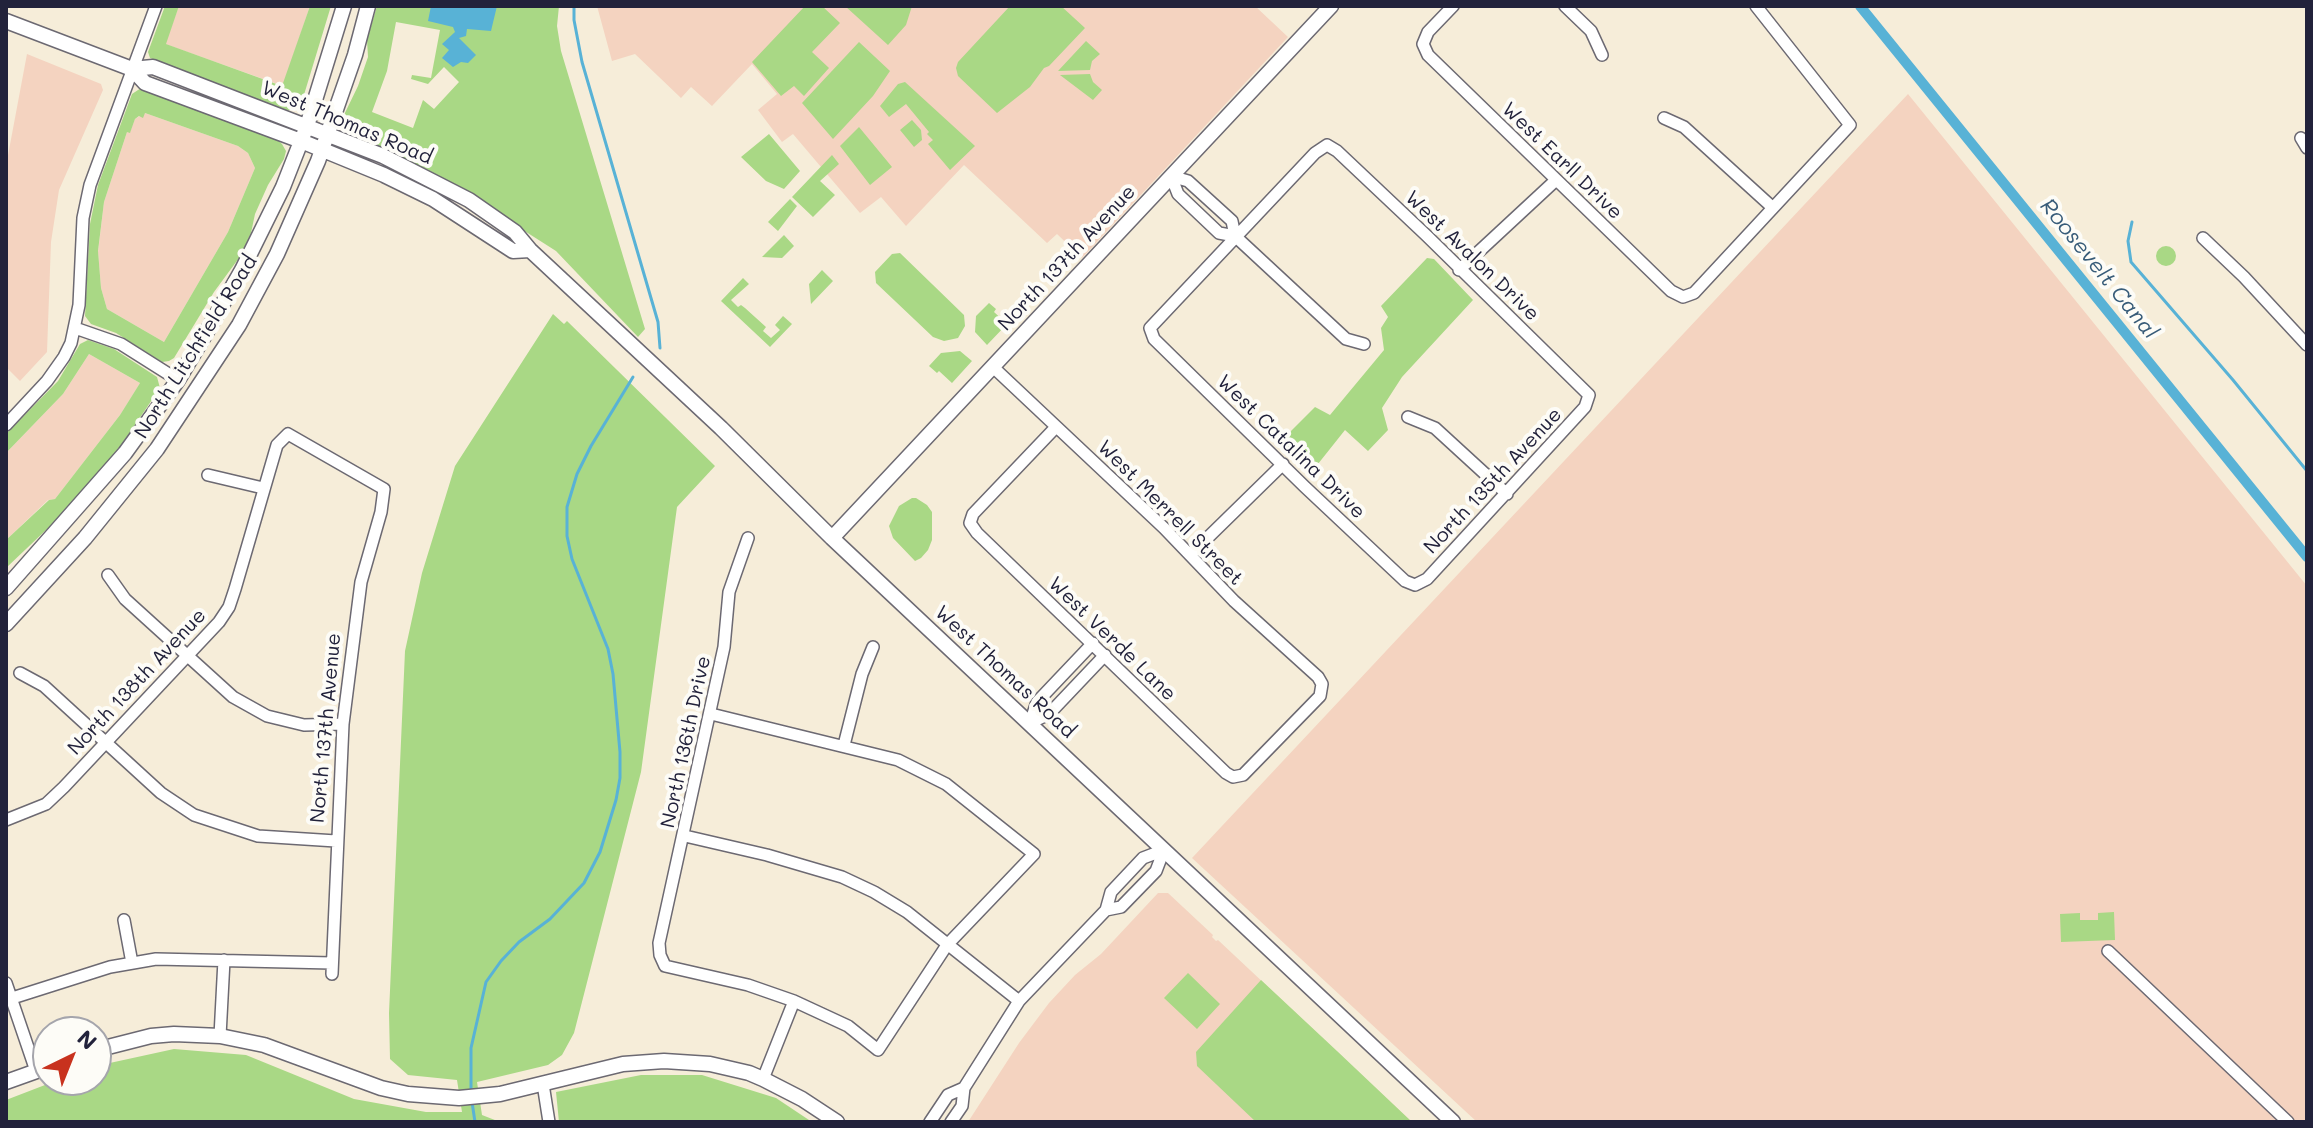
<!DOCTYPE html>
<style>
body{margin:0}
#map{position:relative;width:2313px;height:1128px;overflow:hidden;background:#f6edd9;font-family:Mali,sans-serif}
canvas{display:block}
.frame{position:absolute;inset:0;border:8px solid #22223b;pointer-events:none}
.north{position:absolute;left:32px;top:1016px;width:80px;height:80px;box-sizing:border-box;background:#fdfcf7;border:2px solid #a5a5ac;border-radius:50%;rotate:43deg;font-size:22px;font-weight:700;line-height:32px;text-align:center;color:#22223b}
.north::after{content:'';display:block;margin:auto;width:28px;height:36px;background:#c8321e;clip-path:polygon(50% 0,100% 100%,50% 72%,0 100%)}
</style>
<div id="map">
<canvas width="2313" height="1128"></canvas>
<div class="frame"></div>
<div class="north">N</div>
</div>
<script>
const ctx = document.querySelector('canvas').getContext('2d');
ctx.lineJoin = 'round';
function fill(path, color) { ctx.fillStyle = color; ctx.fill(path, 'evenodd'); }
const shape = rows => new Path2D(rows.map(r => 'M' + r).join(''));
function trace(path, color, width, dash) { ctx.strokeStyle = color; ctx.lineWidth = width; ctx.lineCap = dash ? 'butt' : 'round'; ctx.setLineDash(dash || []); ctx.stroke(path); }
function write(font, color, halo, rows, align = 'center') {
  ctx.font = font + ' Mali,sans-serif'; ctx.lineWidth = 8; ctx.setLineDash([]); ctx.textBaseline = 'middle'; ctx.strokeStyle = halo; ctx.fillStyle = color; for (const [text, x, y, turn = 0] of rows) {
    ctx.save(); ctx.translate(x, y); ctx.rotate((+turn || 0) * Math.PI / 180); ctx.textAlign = isNaN(turn) ? turn : align; if (halo) ctx.strokeText(text, 0, 0); ctx.fillText(text, 0, 0); ctx.restore();
  }
}
fill(shape([
 [179,6,310,6,283,86,165,44],
 [597,6,1255,6,1288,37,1082,258,1057,234,1047,243,964,165,906,226,881,197,860,213,793,134,782,142,758,110,777,94,752,64,712,106,691,87,681,98,635,54,612,61],
 [27,54,101,84,103,90,59,190,51,242,47,352,20,381,6,367,6,166],
 [1908,94,2307,586,2307,1122,1477,1122,1192,858],
 [145,113,238,146,248,153,255,168,228,232,164,342,107,309,101,288,98,252,104,202,127,132,130,132,135,119],
 [89,354,140,383,120,415,55,499,48,500,6,540,6,453,63,394],
 [1158,893,1168,893,1213,935,1212,937,1216,941,1218,940,1412,1122,968,1122,1019,1043,1049,1003,1075,975,1101,954]
]), '#f4d3c0');
fill(shape([
 [165,6,179,6,166,44,282,86,310,6,331,6,303,98,295,108,287,111,150,58,148,52],
 [377,6,559,6,557,26,561,51,645,329,638,337,556,251,454,186,345,131,342,119,358,86,368,57,367,40],
 [396,22,440,30,431,78,412,75,411,79,428,84,444,67,459,82,434,109,423,100,413,128,372,112,387,71],
 [805,6,822,6,840,23,812,52,829,68,804,96,794,86,781,96,752,62],
 [845,6,912,6,906,25,888,45],
 [1010,6,1061,6,1085,28,1049,66,1044,68,1030,87,997,113,958,76,956,68,958,62],
 [1086,41,1100,54,1092,61,1090,70,1058,71],
 [859,42,890,71,873,96,833,139,802,103],
 [1090,74,1093,82,1102,90,1093,100,1060,75],
 [905,82,975,146,950,170,928,144,933,140,927,134,929,132,906,104,889,117,880,106,898,84],
 [141,88,276,138,282,144,286,151,284,159,268,185,255,214,251,233,239,258,214,292,174,358,169,361,162,362,116,333,91,324,85,316,90,224,98,185,132,94],
 [145,113,238,146,248,153,255,168,228,232,164,342,107,309,101,288,98,251,104,202,127,132,130,133,135,119,139,116,143,118],
 [912,120,921,130,922,140,914,147,900,130],
 [859,127,892,167,870,185,840,146],
 [769,134,800,171,784,189,766,181,741,157],
 [832,155,839,164,820,181,835,195,813,217,792,197],
 [790,199,797,206,778,231,768,222],
 [784,235,794,246,782,258,762,257],
 '2156 256a10 10 0 1 1 20 0a10 10 0 1 1-20 0Z',
 [900,253,964,315,965,326,958,338,944,341,933,337,876,283,875,272,892,254],
 [1427,258,1434,259,1473,300,1402,377,1382,408,1388,430,1368,451,1345,430,1310,474,1278,444,1315,407,1330,415,1384,350,1381,328,1388,317,1381,306],
 [822,270,833,281,811,304,809,284],
 [743,278,749,284,731,300,738,307,741,305,745,308,766,327,763,331,771,338,780,330,775,325,783,316,792,324,770,347,721,301],
 [989,303,996,309,994,312,1007,324,987,345,975,332,976,316],
 [553,314,564,324,567,321,715,466,677,507,641,772,574,1033,562,1055,548,1065,477,1082,482,1115,500,1122,6,1122,6,1100,58,1080,96,1080,96,1066,174,1049,246,1055,354,1099,426,1112,462,1112,457,1080,408,1075,390,1059,389,1013,405,651,422,573,455,466],
 [88,340,114,349,157,377,160,388,122,444,65,512,6,568,6,540,49,500,55,499,120,415,140,383,89,354,63,394,6,453,6,434,58,381,80,344],
 [960,351,972,361,952,383,939,371,937,373,929,366,941,353],
 [912,498,916,498,927,505,932,512,932,540,928,550,921,558,915,561,893,538,889,526,899,506],
 [2114,912,2115,940,2061,942,2060,914,2080,913,2080,920,2098,920,2098,913],
 [1188,973,1220,1004,1197,1029,1164,998],
 [1261,980,1337,1051,1412,1122,1256,1122,1197,1066,1196,1052],
 [641,1075,702,1075,776,1098,812,1122,559,1122,556,1092]
]), '#a9d885');
fill(shape([
 [431,6,497,6,491,31,467,29,466,36,459,38,476,55,468,63,461,62,453,67,442,58,449,50,442,44,455,32,453,27,428,21]
]), '#58b2d6');
trace(shape([
 [574,6,574,20,582,62,658,322,660,348],
 [2132,222,2128,241,2131,262,2233,380,2307,471],
 [471,1090,471,1048,486,982,501,961,519,942,550,919,584,883,600,852,616,800,620,778,620,752,613,674,608,649,572,559,567,536,567,507,577,474,591,446,633,377],
 [472,1102,475,1122]
]), '#58b2d6', 3);
trace(shape([
 [1860,6,2307,557]
]), '#58b2d6', 10);
const street = shape([
 [1453,6,1428,32,1423,44,1428,55,1671,291,1683,297,1694,293,1850,125,1756,6],
 [1565,6,1591,31,1602,55],
 [1664,118,1684,127,1772,207],
 [2301,138,2307,148],
 [1327,145,1337,151,1427,236,1589,395,1585,407,1427,579,1415,585,1405,581,1305,487,1154,339,1150,328,1315,153,1327,145],
 [1171,176,1188,181,1232,221,1235,236,1346,339,1364,344],
 [1171,176,1178,194,1219,233,1235,236],
 [2203,238,2244,277,2307,345],
 [1459,270,1556,180],
 [75,328,121,344,178,380],
 [993,367,1164,528,1234,601,1318,677,1322,684,1320,696,1243,775,1233,777,1226,773,977,533,970,523,973,514,1056,427],
 [1408,417,1435,428,1507,494],
 [6,425,47,381,64,357,71,343,79,305,83,218,90,185,156,6],
 [208,475,263,488],
 [1190,555,1283,464],
 [108,575,125,599,233,697,267,716,304,725,343,724],
 [20,673,44,686,161,793,194,815,258,836,336,841],
 [711,714,898,760,946,784,1034,854,947,945,878,1050,848,1026,794,1001,748,985,665,966,660,955,659,943,724,647,729,592,748,538],
 [1030,723,1037,702,1093,643],
 [1030,723,1049,714,1105,655],
 [844,745,862,674,873,647],
 [6,820,46,804,64,787,219,622,229,607,235,589,277,445,288,434,384,489,381,512,361,582,343,724,332,974],
 [685,836,767,855,842,877,874,892,907,912,1019,1001],
 [1106,910,1121,907,1156,871,1164,850],
 [124,920,132,963],
 [2108,951,2288,1122],
 [6,983,36,1071],
 [6,1000,110,967,156,959,332,963],
 [220,1036,224,960],
 [763,1079,794,1001],
 [543,1084,549,1122],
 [930,1122,948,1095,964,1088],
 [951,1122,962,1106,964,1088,1019,1001,1106,910,1111,892,1143,858,1164,850]
]);
const secondary = shape([
 [6,21,132,69,145,83,301,141,384,175,433,199,513,251,530,250],
 [132,69,153,67,383,156,469,200,515,232,530,250,721,428,832,538,1453,1122],
 [832,538,1331,6],
 [6,588,125,453,178,380,206,333,242,270,283,187,307,126,344,6],
 [6,624,85,538,157,449,239,325,277,254,318,161,355,55,368,6],
 [96,1050,151,1036,174,1034,220,1036,264,1045,381,1088,408,1094,459,1098,500,1094,623,1064,664,1061,710,1064,749,1073,763,1079,802,1099,837,1122],
 [6,1082,48,1067]
]);
trace(street, '#6c6972', 14);
trace(secondary, '#6c6972', 17);
trace(street, '#fff', 11);
trace(secondary, '#fff', 14);
write('20px', '#22223b', '#fdfcf7', [
 ["West Thomas Road",347,123,23],
 ["West Earll Drive",1562,161,44],
 ["West Avalon Drive",1472,256,44],
 ["North 137th Avenue",1067,258,-47],
 ["North Litchfield Road",196,347,-58],
 ["West Catalina Drive",1291,447,44],
 ["North 135th Avenue",1493,481,-47],
 ["West Merrell Street",1170,513,45],
 ["West Verde Lane",1112,639,44],
 ["West Thomas Road",1005,672,43],
 ["North 138th Avenue",137,682,-47],
 ["North 137th Avenue",326,728,-85],
 ["North 136th Drive",686,742,-78]
]);
write('italic 22px', '#385c79', '#fdfcf7', [
 ["Roosevelt Canal",2099,269,51]
]);
</script>
